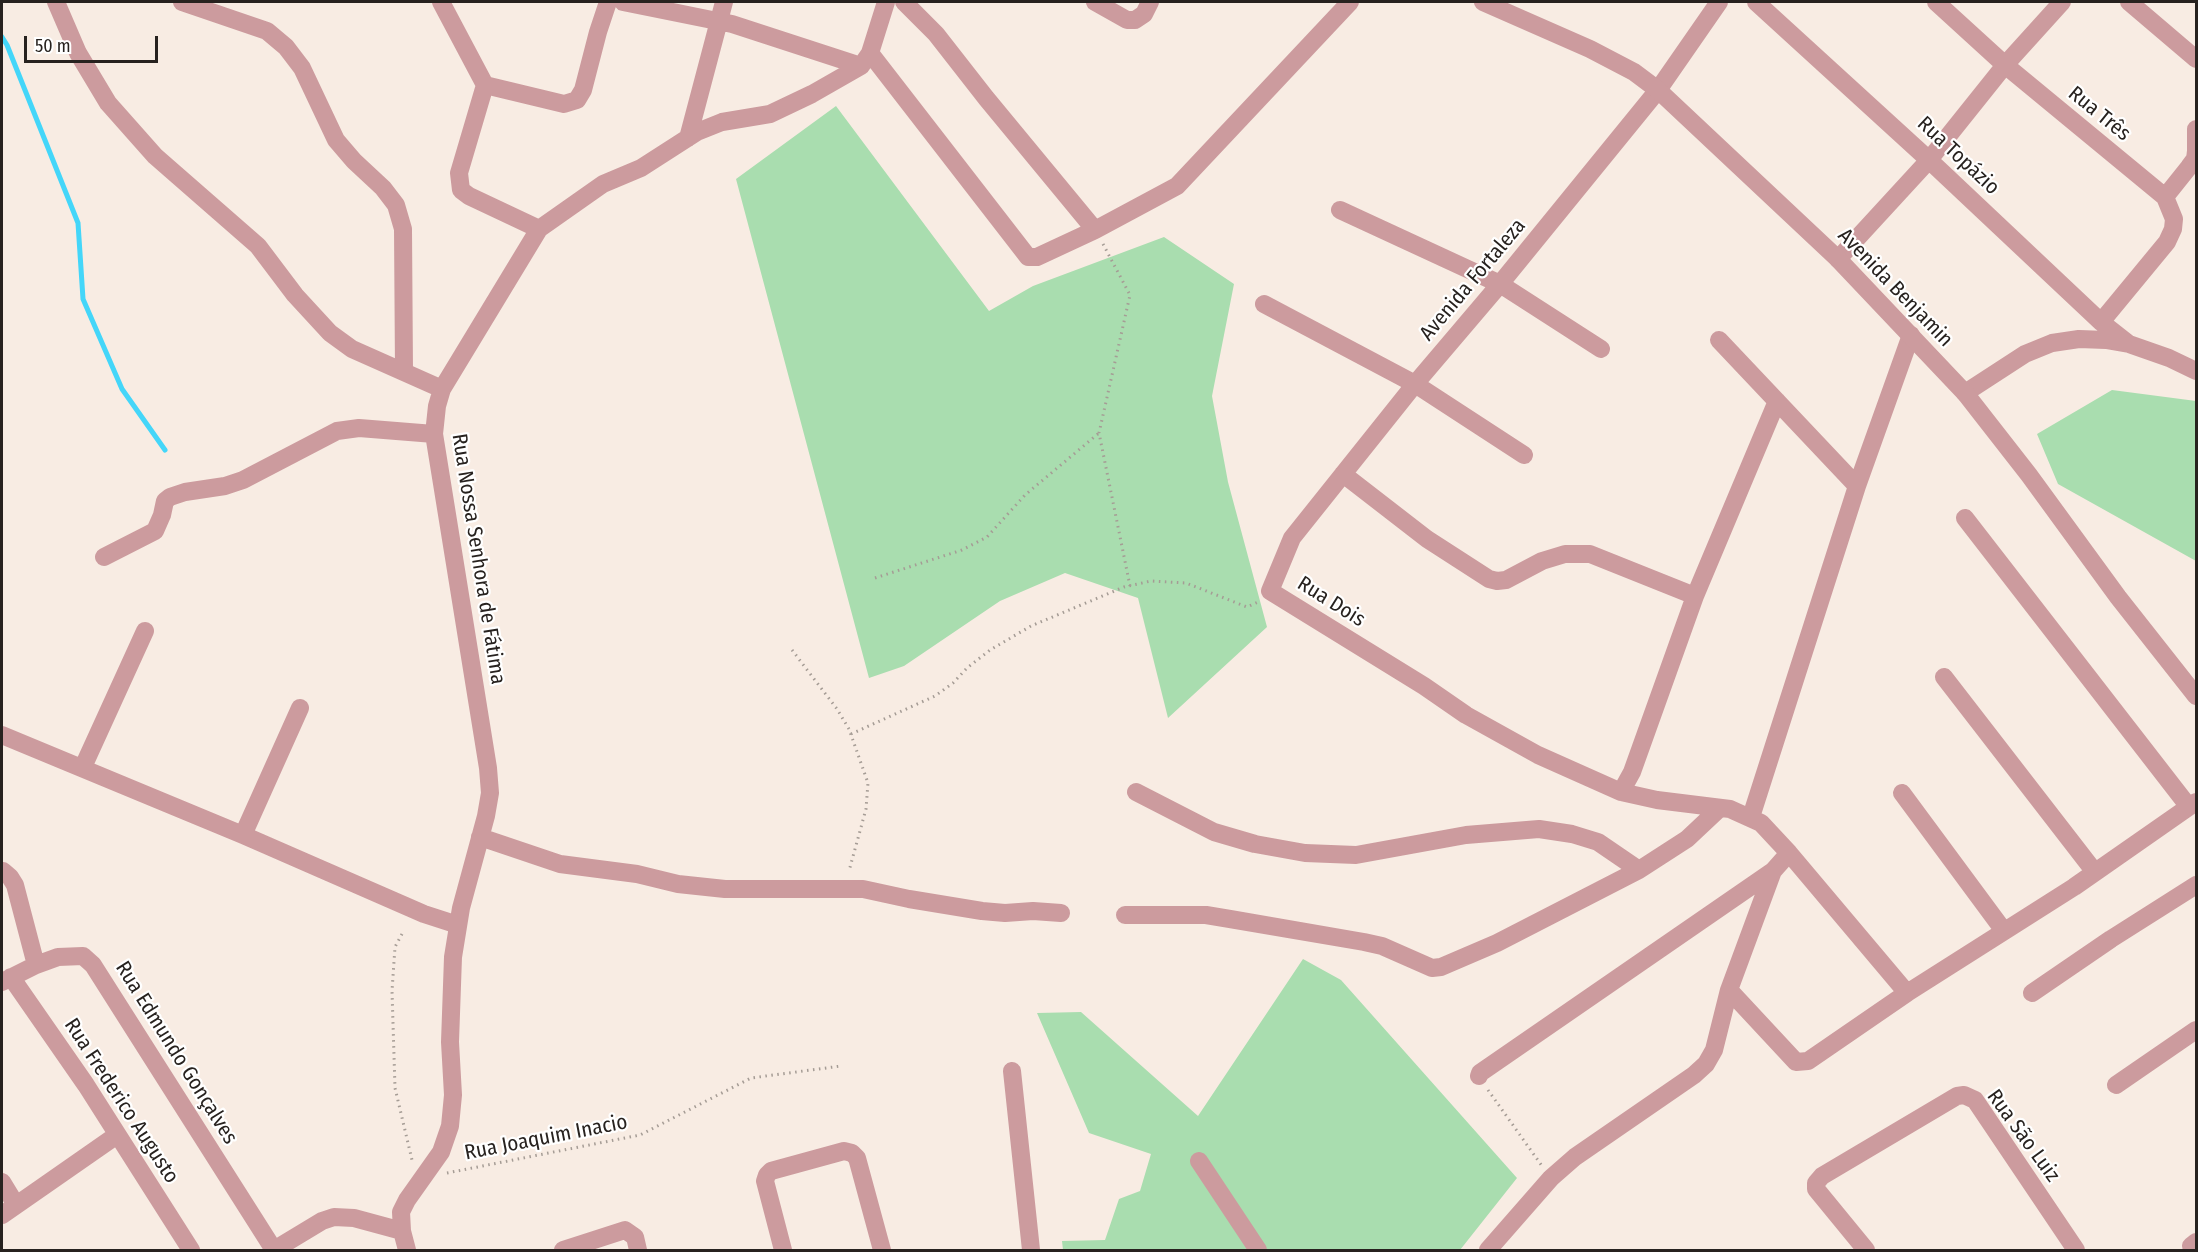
<!DOCTYPE html>
<meta charset="utf-8">
<style>
body{margin:0}
#map{position:relative;width:2198px;height:1252px;overflow:hidden;background:#f8ece3;font-family:"Fira Sans Condensed",sans-serif}
canvas{display:block}
.frame{position:absolute;inset:0;border:3px solid #27221f;pointer-events:none}
.scale{position:absolute;left:24px;top:36px;width:134px;height:27px;box-sizing:border-box;border:3px solid #27221f;border-top:0;padding-left:8px;font-size:18px;line-height:21px;white-space:nowrap;color:#27221f;-webkit-text-stroke:4px #fff;paint-order:stroke}
</style>
<div id="map">
<canvas width="2198" height="1252"></canvas>
<div class="frame"></div>
<div class="scale">50 m</div>
</div>
<script>
const ctx = document.querySelector('canvas').getContext('2d');
ctx.lineJoin = 'round';
function fill(path, color) { ctx.fillStyle = color; ctx.fill(path, 'evenodd'); }
const shape = rows => new Path2D(rows.map(r => 'M' + r).join(''));
function trace(path, color, width, dash) { ctx.strokeStyle = color; ctx.lineWidth = width; ctx.lineCap = dash ? 'butt' : 'round'; ctx.setLineDash(dash || []); ctx.stroke(path); }
function write(font, color, halo, rows, align = 'center') {
  ctx.font = font + ' "Fira Sans Condensed",sans-serif'; ctx.lineWidth = 4.5; ctx.setLineDash([]); ctx.textBaseline = 'middle'; ctx.strokeStyle = halo; ctx.fillStyle = color; for (const [text, x, y, turn = 0] of rows) {
    ctx.save(); ctx.translate(x, y); ctx.rotate((+turn || 0) * Math.PI / 180); ctx.textAlign = isNaN(turn) ? turn : align; if (halo) ctx.strokeText(text, 0, 0); ctx.fillText(text, 0, 0); ctx.restore();
  }
}
fill(shape([
 [836,106,989,311,1033,286,1164,237,1234,284,1212,396,1228,482,1267,627,1168,718,1138,598,1065,573,1000,601,904,666,869,678,736,179],
 [2112,390,2196,401,2196,561,2058,484,2037,434],
 [1303,959,1341,980,1517,1178,1460,1250,1063,1250,1062,1241,1105,1240,1119,1199,1140,1191,1151,1154,1089,1133,1037,1013,1081,1012,1198,1116]
]), '#a9ddaf');
trace(shape([
 [2,37,7,45,78,223,83,299,122,389,165,450]
]), '#44d6f9', 5);
trace(shape([
 [1103,244,1130,295,1099,433,1130,586],
 [875,578,962,550,987,537,1025,495,1099,433],
 [792,650,837,709,849,729,868,783,866,809,849,871],
 [851,734,935,696,953,683,967,668,990,650,1031,626,1124,587,1151,581,1186,583,1247,607,1258,602],
 [402,934,395,947,392,991,395,1088,412,1160],
 [1488,1090,1542,1166],
 [447,1173,640,1135,751,1078,841,1066]
]), '#a59c95', 3, [1.5, 4.5]);
trace(shape([
 [56,2,78,53,108,103,155,156,258,246,295,295,330,333,352,349,442,389],
 [182,2,267,31,286,47,302,68,336,140,354,161,383,188,396,205,403,229,404,371],
 [441,2,485,85],
 [623,2,732,24,861,66],
 [904,2,936,34,986,98,1095,230,1177,186,1350,2],
 [1095,2,1127,20,1135,20,1144,14,1150,2],
 [1719,2,1658,90,1500,284,1415,384,1292,538,1270,591,1424,686,1466,715,1538,755,1621,792,1657,800,1730,809,1761,823,1789,853,1907,993],
 [1756,2,1929,160,2101,322,2129,344],
 [1936,2,2005,65,2165,197,2174,219,2173,229,2167,242,2101,322],
 [2129,2,2196,59],
 [870,53,1028,257,1037,257,1095,230],
 [485,85,564,104,577,100,583,90,598,32,608,2],
 [485,85,459,173,461,190,469,196,539,229],
 [2196,129,2196,151],
 [688,138,724,2],
 [2165,197,2189,167,2195,159,2196,151],
 [1340,210,1500,284,1601,349],
 [1838,259,1929,160,2005,65,2062,2],
 [1264,304,1415,384,1524,455],
 [1719,340,1857,486],
 [1965,393,2025,354,2052,343,2079,339,2106,340,2129,344,2169,358,2196,371],
 [1343,474,1427,539,1489,579,1497,581,1506,580,1542,561,1565,554,1590,554,1695,596],
 [1965,518,2189,807],
 [104,557,155,531,162,515,165,501,170,497,185,492,225,486,243,480,337,431,359,428,434,434],
 [1944,677,2094,871],
 [2,735,243,835,424,914,458,925],
 [83,767,145,631],
 [1136,792,1214,832,1255,844,1305,853,1356,855,1466,835,1539,829,1572,834,1598,842,1639,870],
 [1621,792,1632,772,1695,596,1777,401],
 [1902,793,2004,931],
 [1751,817,1857,486,1911,335],
 [243,835,300,708],
 [480,837,560,864,637,874,678,884,725,889,863,889,909,899,982,911,1005,913,1033,911,1061,913],
 [3,871,10,877,15,885,36,965],
 [1125,915,1206,915,1230,919,1364,942,1382,946,1432,968,1441,967,1497,943,1639,870,1687,839,1720,808],
 [11,977,86,1085,191,1250],
 [2,982,36,965,58,957,83,956,93,965,274,1250],
 [1729,990,1796,1062,1808,1061,1907,993,2074,887,2196,802],
 [2032,993,2111,939,2196,885],
 [1012,1071,1031,1250],
 [1479,1076,1480,1073,1773,871],
 [2116,1085,2196,1030],
 [1199,1161,1258,1250],
 [2,1182,16,1205],
 [2,1215,117,1135],
 [2191,1246,2196,1242],
 [274,1250,322,1221,334,1217,354,1218,402,1231],
 [407,1250,402,1231,401,1212,407,1200,441,1152,450,1126,453,1095,450,1042,453,957,461,908,486,816,490,793,488,768,434,434,437,406,442,389,539,229,603,184,641,168,697,132,722,122,770,114,812,94,861,66,870,53,886,2],
 [563,1250,625,1230,635,1237,638,1250],
 [783,1250,765,1181,767,1175,771,1171,844,1151,852,1153,857,1158,882,1250],
 [1488,1250,1551,1178,1575,1157,1694,1075,1706,1064,1714,1050,1729,990,1773,871,1789,853],
 [1866,1250,1816,1189,1816,1183,1822,1176,1957,1096,1964,1095,1975,1100,2076,1250]
]), '#cc9b9e', 18);
trace(shape([
 [1483,2,1590,49,1634,72,1658,90,1838,259,1965,393,2029,475,2118,597,2196,696]
]), '#cc9b9e', 18);
write('21px', '#27221f', '#fff', [
 ["Rua Três",2099,114,39],
 ["Rua Topázio",1958,156,43],
 ["Avenida Fortaleza",1473,280,-50],
 ["Avenida Benjamin",1895,288,46],
 ["Rua Nossa Senhora de Fátima",478,559,81],
 ["Rua Dois",1331,602,32],
 ["Rua Edmundo Gonçalves",176,1053,58],
 ["Rua Frederico Augusto",121,1101,57],
 ["Rua São Luiz",2023,1136,54],
 ["Rua Joaquim Inacio",546,1138,-11]
]);
</script>
